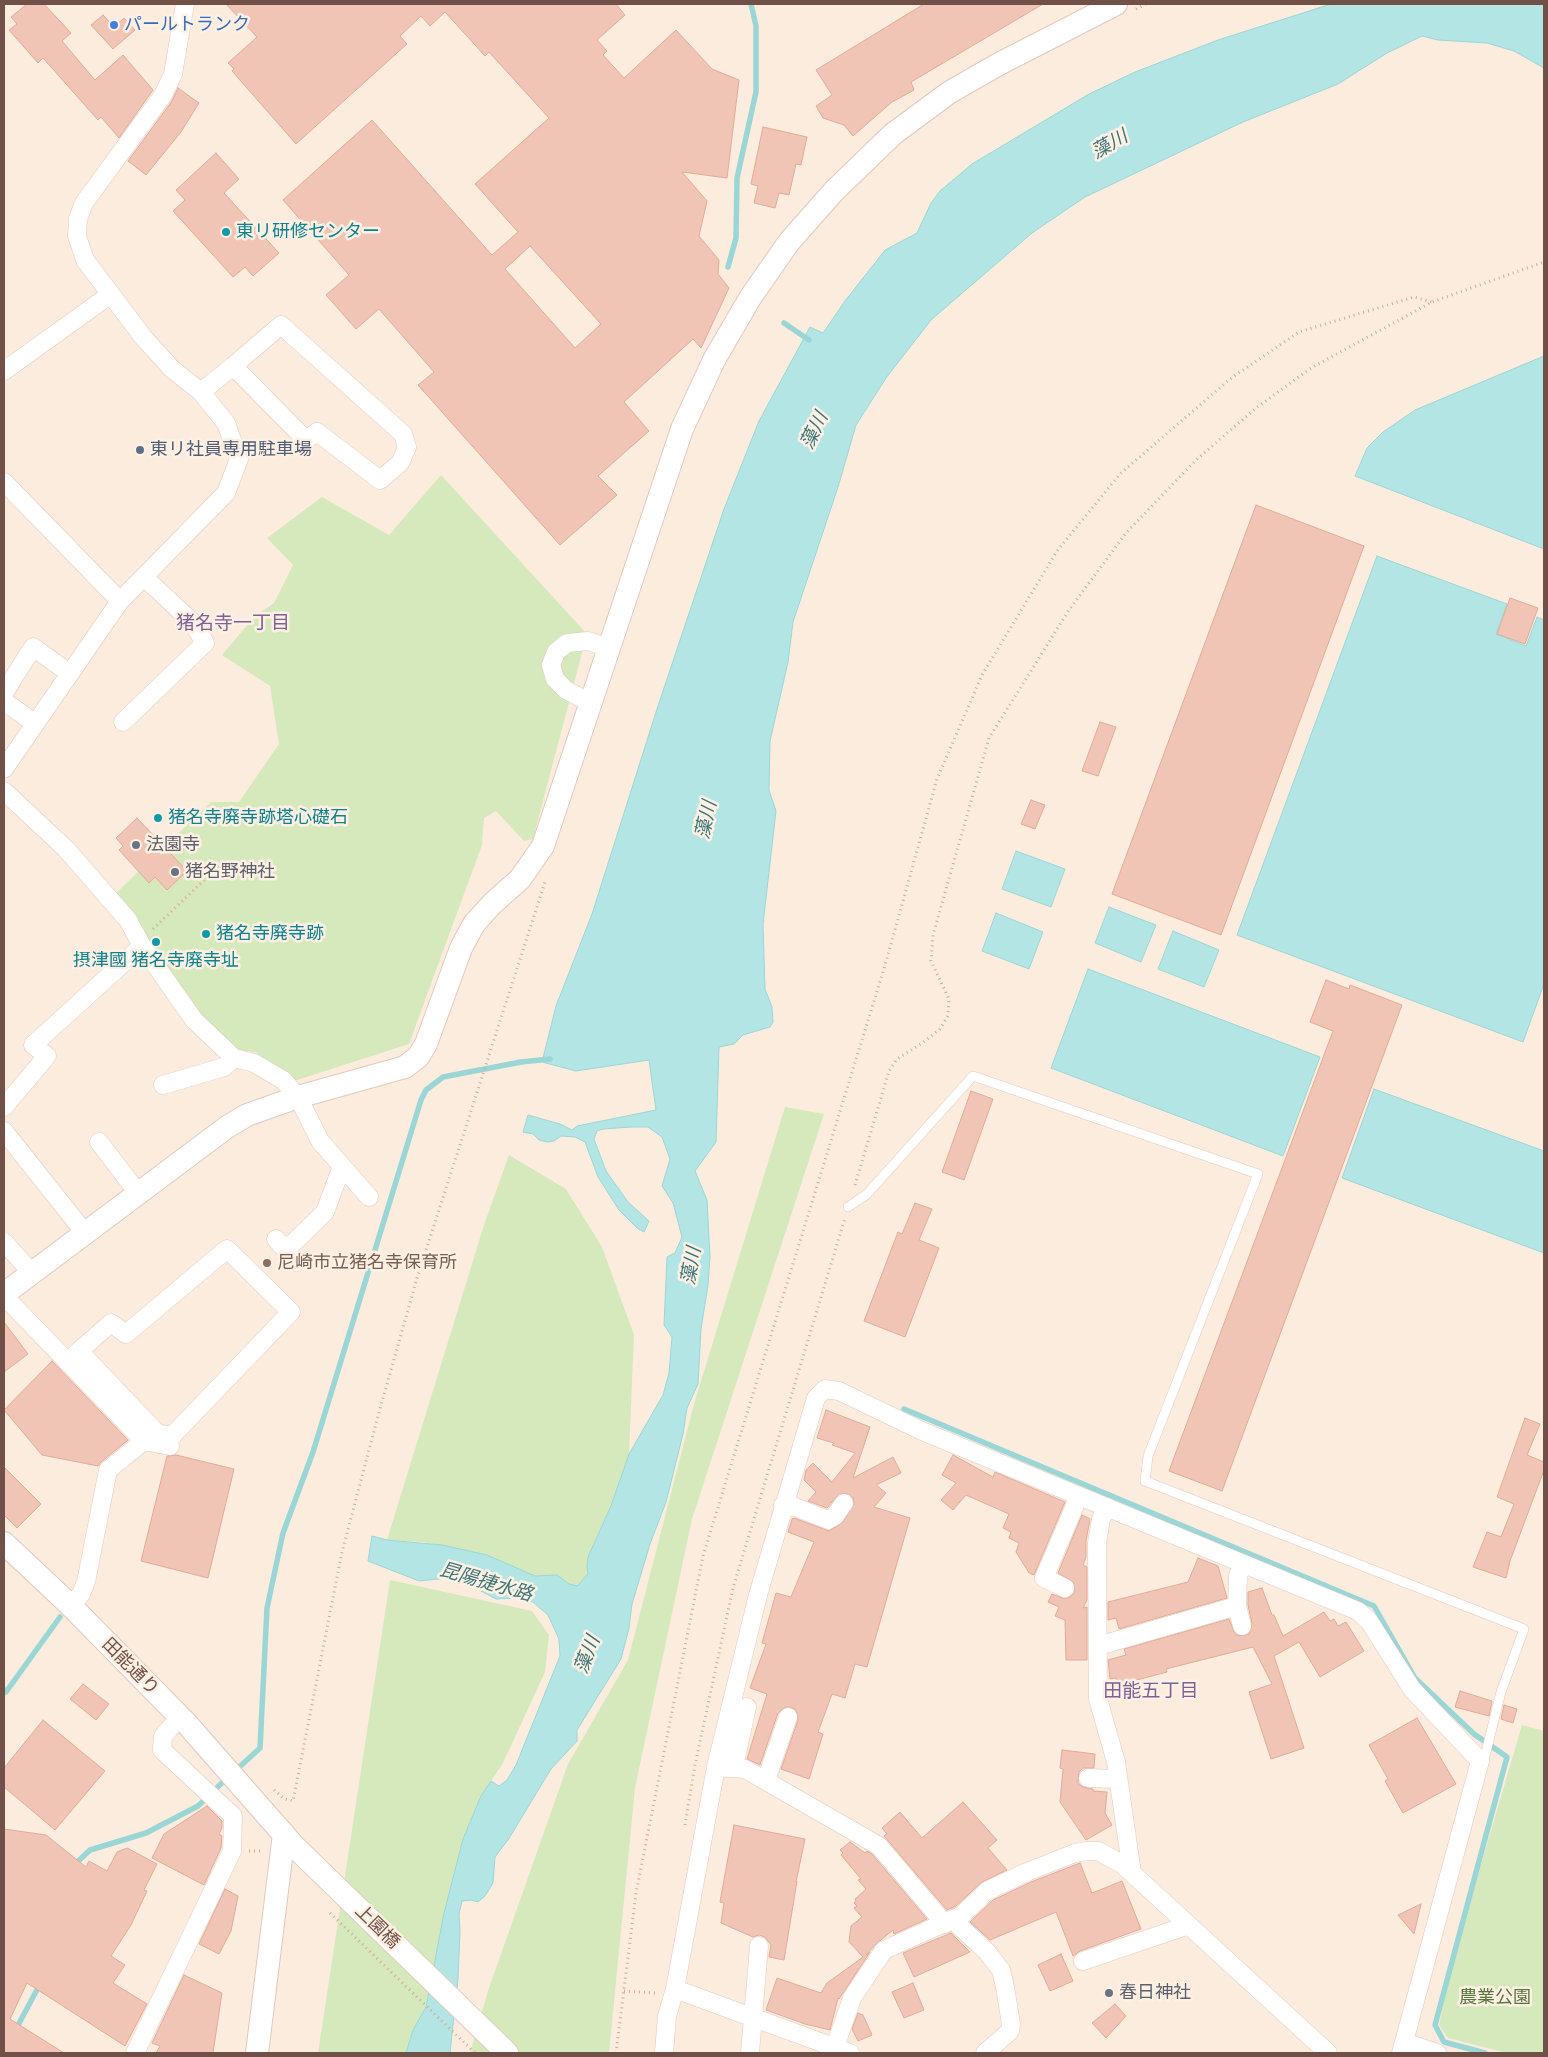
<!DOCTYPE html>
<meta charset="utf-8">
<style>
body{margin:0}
#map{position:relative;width:1548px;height:2057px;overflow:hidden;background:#fcecde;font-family:"Archivo Narrow",sans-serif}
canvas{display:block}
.frame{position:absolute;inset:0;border:5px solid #715047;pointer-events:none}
</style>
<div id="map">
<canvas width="1548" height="2057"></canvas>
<div class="frame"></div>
</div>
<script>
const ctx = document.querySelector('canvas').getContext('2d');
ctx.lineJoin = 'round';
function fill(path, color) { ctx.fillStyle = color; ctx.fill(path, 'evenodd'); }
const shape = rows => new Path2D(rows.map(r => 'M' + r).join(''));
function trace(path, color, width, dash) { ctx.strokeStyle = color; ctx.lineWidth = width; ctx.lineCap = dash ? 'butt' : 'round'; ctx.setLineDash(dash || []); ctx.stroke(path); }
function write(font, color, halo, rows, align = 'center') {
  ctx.font = font + ' "Archivo Narrow","Noto Sans JP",sans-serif'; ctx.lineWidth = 5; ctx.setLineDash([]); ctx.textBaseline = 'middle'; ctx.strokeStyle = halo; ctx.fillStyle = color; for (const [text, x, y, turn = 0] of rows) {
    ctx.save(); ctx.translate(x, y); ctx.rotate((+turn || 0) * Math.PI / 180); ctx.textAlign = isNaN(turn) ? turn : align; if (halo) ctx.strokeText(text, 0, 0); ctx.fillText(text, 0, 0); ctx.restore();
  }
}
fill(shape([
 [441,475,587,634,533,839,524,841,496,811,484,818,482,845,409,1044,291,1082,256,1052,228,1049,154,954,150,942,115,894,211,802,239,802,279,744,270,686,222,655,255,616,274,603,293,565,267,538,322,497,389,535],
 [785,1107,824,1114,692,1519,635,1788,609,2053,470,2053,489,1988,568,1764,628,1660,694,1404],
 [509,1155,566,1189,602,1247,634,1335,629,1454,611,1506,588,1557,587,1566,588,1574,577,1586,569,1584,557,1575,535,1576,487,1555,423,1542,387,1540,484,1225],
 [390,1580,532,1611,549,1635,545,1672,503,1763,481,1796,463,1839,444,1912,426,2007,413,2030,406,2053,318,2053],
 [1522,1725,1544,1731,1544,2053,1507,2053,1448,2038,1439,2025,1451,1967]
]), '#d5e9bd');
const water = shape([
 [1331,4,1544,4,1544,68,1514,51,1487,43,1438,40,1422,36,1387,53,1338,84,1243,122,1085,197,1032,233,931,320,886,378,856,425,838,487,793,622,788,662,770,741,769,790,776,811,763,924,765,989,772,1007,773,1022,770,1027,743,1035,734,1044,719,1047,716,1142,695,1171,707,1200,710,1257,708,1285,701,1329,698,1384,687,1408,683,1434,666,1502,650,1544,632,1604,629,1628,621,1659,577,1730,577,1741,551,1769,508,1840,495,1857,493,1883,485,1896,478,1902,471,1900,462,1901,459,1914,460,1931,458,1979,450,2053,406,2053,413,2030,426,2007,444,1913,463,1839,481,1796,491,1781,499,1786,507,1780,516,1765,560,1656,559,1639,548,1615,533,1602,519,1598,496,1599,479,1590,473,1580,448,1578,419,1581,368,1561,372,1536,387,1540,442,1545,487,1555,535,1576,557,1575,569,1584,577,1586,588,1574,587,1566,588,1557,611,1506,629,1454,663,1395,669,1373,672,1337,664,1325,667,1257,675,1253,682,1237,673,1203,662,1186,670,1159,662,1137,648,1127,631,1127,603,1129,597,1131,594,1139,606,1171,628,1202,649,1221,644,1232,637,1228,619,1210,598,1177,585,1142,575,1137,561,1136,554,1141,547,1142,539,1140,533,1134,523,1132,528,1115,560,1124,572,1130,577,1126,656,1110,649,1060,576,1071,542,1062,556,1006,592,914,657,709,724,509,759,421,810,327,823,333,845,301,885,250,917,233,931,203,940,191,972,164,1089,94,1135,72,1218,40,1331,4],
 [1544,356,1544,549,1355,476,1367,448,1383,432,1415,410,1544,356],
 [1377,556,1507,604,1496,634,1526,646,1537,617,1544,620,1544,984,1523,1042,1237,935,1377,556],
 [1016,851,1065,869,1051,907,1002,889,1016,851],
 [1109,907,1156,925,1141,962,1095,943,1109,907],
 [996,913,1043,932,1029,969,982,951,996,913],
 [1173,931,1219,950,1204,987,1158,969,1173,931],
 [1088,969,1320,1057,1283,1156,1051,1068,1088,969],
 [1374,1089,1544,1151,1544,1253,1342,1178,1374,1089]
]);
fill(water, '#b3e5e5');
trace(water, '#9ad6d6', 1);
trace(shape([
 [728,267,736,238,737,178,756,92,756,26,751,4],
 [784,323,809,340],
 [904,1409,1374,1606,1415,1678,1474,1734,1507,1757,1435,2025,1444,2042,1485,2053],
 [4,1690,6,1692,60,1617],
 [234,1772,260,1748,267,1608,283,1533,313,1452,421,1100,426,1090,443,1077,521,1062,550,1059],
 [73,1866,90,1850,146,1833,198,1806,227,1778],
 [15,2031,40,1984]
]), '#9ad6d6', 5.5);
const building = shape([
 [27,4,44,4,71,33,62,41,95,80,123,55,153,90,119,138,101,117,98,120,43,58,38,63,9,30,17,24,11,17,27,4],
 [226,4,616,4,625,15,597,40,607,51,603,55,624,78,676,30,712,69,739,80,727,178,682,172,707,201,699,236,719,260,718,274,729,288,701,348,693,339,624,402,649,431,598,476,617,495,560,545,418,385,434,372,379,309,356,329,326,295,349,275,283,200,372,120,492,255,518,232,475,184,549,118,489,52,485,56,445,12,430,26,421,16,400,36,407,44,296,144,232,71,234,69,228,63,257,37,226,4],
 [530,246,601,324,575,348,505,269,530,246],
 [924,4,1043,4,911,82,914,90,892,102,853,136,844,125,823,118,816,106,832,95,816,70,924,4],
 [103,15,114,27,124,18,135,30,113,49,91,25,103,15],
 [178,88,199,103,181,132,146,175,128,161,172,101,178,88],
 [763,127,807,137,801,165,796,164,789,195,779,193,775,208,754,203,758,186,751,184,763,127],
 [216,153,239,179,224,193,279,253,253,276,245,267,233,277,173,211,185,200,176,190,216,153],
 [1256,505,1364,546,1221,935,1112,894,1256,505],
 [1510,598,1538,608,1525,644,1497,634,1510,598],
 [1100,722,1116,727,1098,776,1082,771,1100,722],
 [1031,800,1045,805,1035,829,1021,824,1031,800],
 [137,818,187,871,167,890,155,877,149,883,119,850,123,846,116,838,137,818],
 [1326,980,1349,989,1350,985,1402,1005,1222,1491,1169,1471,1333,1031,1310,1022,1326,980],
 [971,1091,993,1099,964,1180,942,1172,971,1091],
 [915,1203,932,1209,919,1240,939,1248,905,1337,864,1321,898,1232,902,1234,915,1203],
 [4,1322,28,1354,4,1372,4,1322],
 [52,1361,128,1440,101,1462,98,1466,42,1455,4,1410,52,1361],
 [826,1410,870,1427,853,1478,893,1457,901,1473,876,1485,886,1493,874,1507,910,1518,867,1667,855,1664,845,1698,832,1694,818,1732,823,1734,809,1779,781,1769,798,1720,796,1710,791,1707,786,1707,778,1713,760,1765,747,1759,767,1694,750,1688,766,1644,762,1643,776,1593,791,1597,814,1542,788,1532,792,1519,794,1518,829,1531,843,1522,854,1504,853,1498,845,1493,836,1497,827,1508,808,1501,816,1492,804,1480,806,1470,813,1463,832,1482,855,1453,832,1445,834,1443,817,1438,826,1410],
 [1525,1418,1540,1424,1527,1455,1544,1462,1544,1470,1510,1561,1506,1578,1473,1567,1487,1532,1501,1537,1514,1504,1497,1497,1525,1418],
 [176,1455,234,1469,208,1578,141,1561,167,1456,176,1455],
 [953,1455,993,1477,995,1472,1065,1502,1034,1575,1029,1573,1016,1552,1019,1543,1009,1538,1011,1532,1003,1528,1009,1514,966,1495,953,1510,941,1500,956,1483,942,1475,953,1455],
 [4,1467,41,1504,17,1528,4,1515,4,1467],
 [1082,1515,1090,1519,1086,1541,1086,1557,1083,1565,1087,1567,1087,1600,1083,1608,1087,1607,1087,1660,1066,1660,1065,1620,1055,1616,1059,1607,1048,1602,1052,1594,1065,1599,1071,1596,1075,1592,1073,1582,1058,1573,1082,1515],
 [1198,1558,1218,1566,1227,1598,1119,1629,1116,1618,1108,1620,1108,1602,1188,1582,1198,1558],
 [1262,1588,1272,1615,1274,1615,1283,1636,1324,1612,1330,1621,1334,1619,1338,1626,1346,1622,1364,1651,1320,1677,1299,1642,1274,1656,1304,1748,1271,1759,1249,1692,1272,1684,1253,1647,1166,1669,1167,1672,1118,1685,1116,1678,1110,1679,1108,1660,1126,1655,1124,1649,1229,1619,1235,1634,1240,1636,1249,1634,1252,1624,1248,1605,1248,1592,1262,1588],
 [83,1684,109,1704,96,1720,70,1699,83,1684],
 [1460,1691,1492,1701,1489,1716,1455,1707,1460,1691],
 [1504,1705,1517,1709,1513,1723,1501,1719,1504,1705],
 [1417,1718,1456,1784,1403,1813,1385,1781,1388,1779,1369,1745,1417,1718],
 [43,1720,105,1771,55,1830,4,1787,4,1768,43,1720],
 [1062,1750,1095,1754,1094,1768,1083,1768,1079,1772,1078,1783,1083,1787,1093,1789,1093,1791,1107,1792,1105,1813,1112,1825,1086,1840,1060,1802,1063,1769,1060,1768,1062,1750],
 [963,1802,997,1840,988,1848,1007,1870,982,1882,956,1906,947,1910,884,1836,887,1834,882,1828,900,1812,922,1838,963,1802],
 [207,1806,222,1821,222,1828,219,1834,222,1836,221,1848,204,1885,152,1858,164,1834,207,1806],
 [734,1825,805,1839,796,1882,797,1881,784,1960,769,1957,771,1945,765,1937,759,1935,753,1937,721,1923,724,1903,720,1902,734,1825],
 [4,1829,46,1835,86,1867,89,1861,107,1871,117,1852,127,1848,157,1864,144,1890,147,1891,131,1925,111,1956,125,1965,113,1983,147,2004,125,2046,27,1983,10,2019,64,2053,4,2053,4,1829],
 [850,1842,865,1853,867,1851,872,1854,927,1919,894,1934,893,1930,876,1944,866,1955,870,1952,839,1999,838,1998,830,2030,805,2024,766,2010,777,1978,821,1993,827,1983,863,1957,849,1942,851,1926,862,1917,854,1908,857,1906,854,1903,856,1901,855,1899,866,1889,858,1880,861,1879,841,1855,843,1853,840,1850,850,1842],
 [1080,1863,1092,1893,1122,1881,1141,1929,1080,1951,1073,1956,1056,1912,990,1940,970,1922,993,1900,1031,1882,1080,1863],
 [225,1889,238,1896,231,1931,219,1954,199,1944,225,1889],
 [1421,1904,1414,1934,1398,1915,1421,1904],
 [951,1933,970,1952,914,1977,903,1953,951,1933],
 [1061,1954,1073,1981,1050,1991,1038,1965,1061,1954],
 [184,1975,222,1993,213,2053,156,2053,160,2046,152,2043,184,1975],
 [913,1983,924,2010,904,2018,892,1992,913,1983],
 [1115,2004,1126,2016,1106,2038,1092,2023,1115,2004],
 [858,2013,863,2015,872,2035,858,2041,852,2029,858,2013]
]);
fill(building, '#f1c5b6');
trace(building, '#e4a996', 1);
const service = shape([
 [848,1207,867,1194,973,1076,1258,1174,1148,1456,1145,1481,1524,1629,1501,1692,1485,1756,1479,1763]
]);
const minor = shape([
 [4,371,111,294],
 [201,392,233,366,281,325,403,434,407,447,400,463,380,480,317,432,306,440,233,366],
 [4,482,120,601],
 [4,693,33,647,69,673],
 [4,701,34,723],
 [591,703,566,690,555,679,551,665,556,652,567,643,588,641,609,648],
 [123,722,205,643,193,623,144,577],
 [4,769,120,601,226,493,239,459,226,423,201,392,172,369,143,337,85,260,77,236,78,219,84,203,163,95,173,74,185,4],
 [4,791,66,849,128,920,142,946,194,1020,234,1058,254,1063,283,1080,298,1097,320,1141,369,1197],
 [163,1085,224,1067,234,1058],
 [4,1107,47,1056,33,1045,142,946],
 [4,1131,85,1233],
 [99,1142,138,1193],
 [276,1239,296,1262],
 [4,1242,32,1273],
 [286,1250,325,1212,342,1166],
 [4,1296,144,1441,170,1446],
 [67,1362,79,1351,111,1323,126,1334,227,1249,291,1312,172,1436,157,1433,79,1351],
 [783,1505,795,1507,828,1520,835,1516,844,1503],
 [1107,1507,1101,1519,1097,1543,1098,1699,1116,1762,1132,1873],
 [1065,1588,1044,1578,1079,1496],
 [71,1606,81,1594,86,1582,108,1470,144,1441],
 [1242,1626,1237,1606,1238,1576,1243,1564],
 [1098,1646,1237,1606],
 [716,1767,745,1769,879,1846,945,1924],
 [734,1767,747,1707],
 [1088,1778,1118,1779],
 [766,1780,788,1717],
 [953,1920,987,1952,1001,1970,1005,1987,1011,2024,1010,2031,985,2053],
 [1083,1961,1189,1925],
 [675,1989,850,2053],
 [1404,2042,1437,2053],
 [835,2047,852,1998,884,1950,962,1915,987,1891,1027,1872,1075,1853,1087,1851,1098,1851,1122,1864,1328,2053],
 [135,2053,232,1851,233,1816,162,1750,163,1736,180,1717],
 [664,2053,667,2016,675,1989,716,1767,758,1595,816,1398,825,1389,839,1391,922,1431,1358,1611,1369,1621,1412,1689,1480,1761,1401,2053],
 [750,2053,759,1946]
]);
const tertiary = shape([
 [4,1294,227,1127,247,1115,298,1097,405,1067,418,1057,426,1044,461,948,474,924,492,904,520,879,543,846,682,429,714,360,750,298,789,242,834,191,893,134,950,92,999,64,1116,4],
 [4,1543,71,1606,187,1724,294,1846,507,2053],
 [257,2053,284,1834]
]);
trace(service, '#e1c9be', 10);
trace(minor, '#e1c9be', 19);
trace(tertiary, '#e1c9be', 24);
trace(shape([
 [1136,9,1146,4],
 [153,929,222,863],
 [855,1185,889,1071,897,1059,921,1044,940,1029,948,1016,949,999,931,961,933,935,989,738,1069,610,1126,533,1196,460,1256,408,1311,368,1432,302,1544,262],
 [274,1790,285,1799,293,1801,342,1552,378,1416,417,1278,545,882],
 [685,1825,695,1765,733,1588,845,1218],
 [249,1851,262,1851],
 [330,1913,475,2053],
 [624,1991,655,1993],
 [616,2053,636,1893,703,1556,886,962,937,779,982,675,1057,551,1120,474,1230,379,1299,332,1414,297,1432,302]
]), '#d5a89a', 3, [1, 4]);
trace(service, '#fff', 9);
trace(minor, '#fff', 18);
trace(tertiary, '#fff', 22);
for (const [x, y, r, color] of [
 [114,25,5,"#3f7fe0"],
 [226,232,5,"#0f9aa8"],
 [140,450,5,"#5c6f8a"],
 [158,818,5,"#0f9aa8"],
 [136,845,5,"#6b7280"],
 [175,872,5,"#6b7280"],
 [206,934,5,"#0f9aa8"],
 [156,942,5,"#0f9aa8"],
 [267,1263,5,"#8d6e63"],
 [1109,1993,5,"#6b7280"]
]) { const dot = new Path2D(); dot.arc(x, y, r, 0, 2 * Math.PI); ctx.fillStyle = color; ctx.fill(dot); trace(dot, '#fff0e4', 2); }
write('18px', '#366cbe', '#fff0e4', [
 ["パールトランク",124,25]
], 'left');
write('18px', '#0d838f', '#fff0e4', [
 ["東リ研修センター",236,232],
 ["猪名寺廃寺跡塔心礎石",168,818],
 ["猪名寺廃寺跡",216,934],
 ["摂津國 猪名寺廃寺址",156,961,"center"]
], 'left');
write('18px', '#4e5e75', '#fff0e4', [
 ["東リ社員専用駐車場",150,450]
], 'left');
write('18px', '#5b616d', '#fff0e4', [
 ["法園寺",146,845],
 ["猪名野神社",185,872],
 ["春日神社",1119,1993]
], 'left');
write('18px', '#785e54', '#fff0e4', [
 ["尼崎市立猪名寺保育所",277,1263]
], 'left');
write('18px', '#715047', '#fff0e4', [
 ["田能通り",130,1667,45],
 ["上園橋",377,1927,44]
]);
write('18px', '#58783f', '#fff0e4', [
 ["農業公園",1495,1998]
]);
write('italic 19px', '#3b7678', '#fff0e4', [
 ["藻川",1110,145,-30],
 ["藻川",815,431,-64],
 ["藻川",707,820,-78],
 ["藻川",692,1266,-80],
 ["昆陽捷水路",486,1583,16],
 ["藻川",588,1655,-69]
]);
write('19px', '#7c6295', '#fff0e4', [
 ["猪名寺一丁目",233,624],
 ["田能五丁目",1151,1692]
]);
</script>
